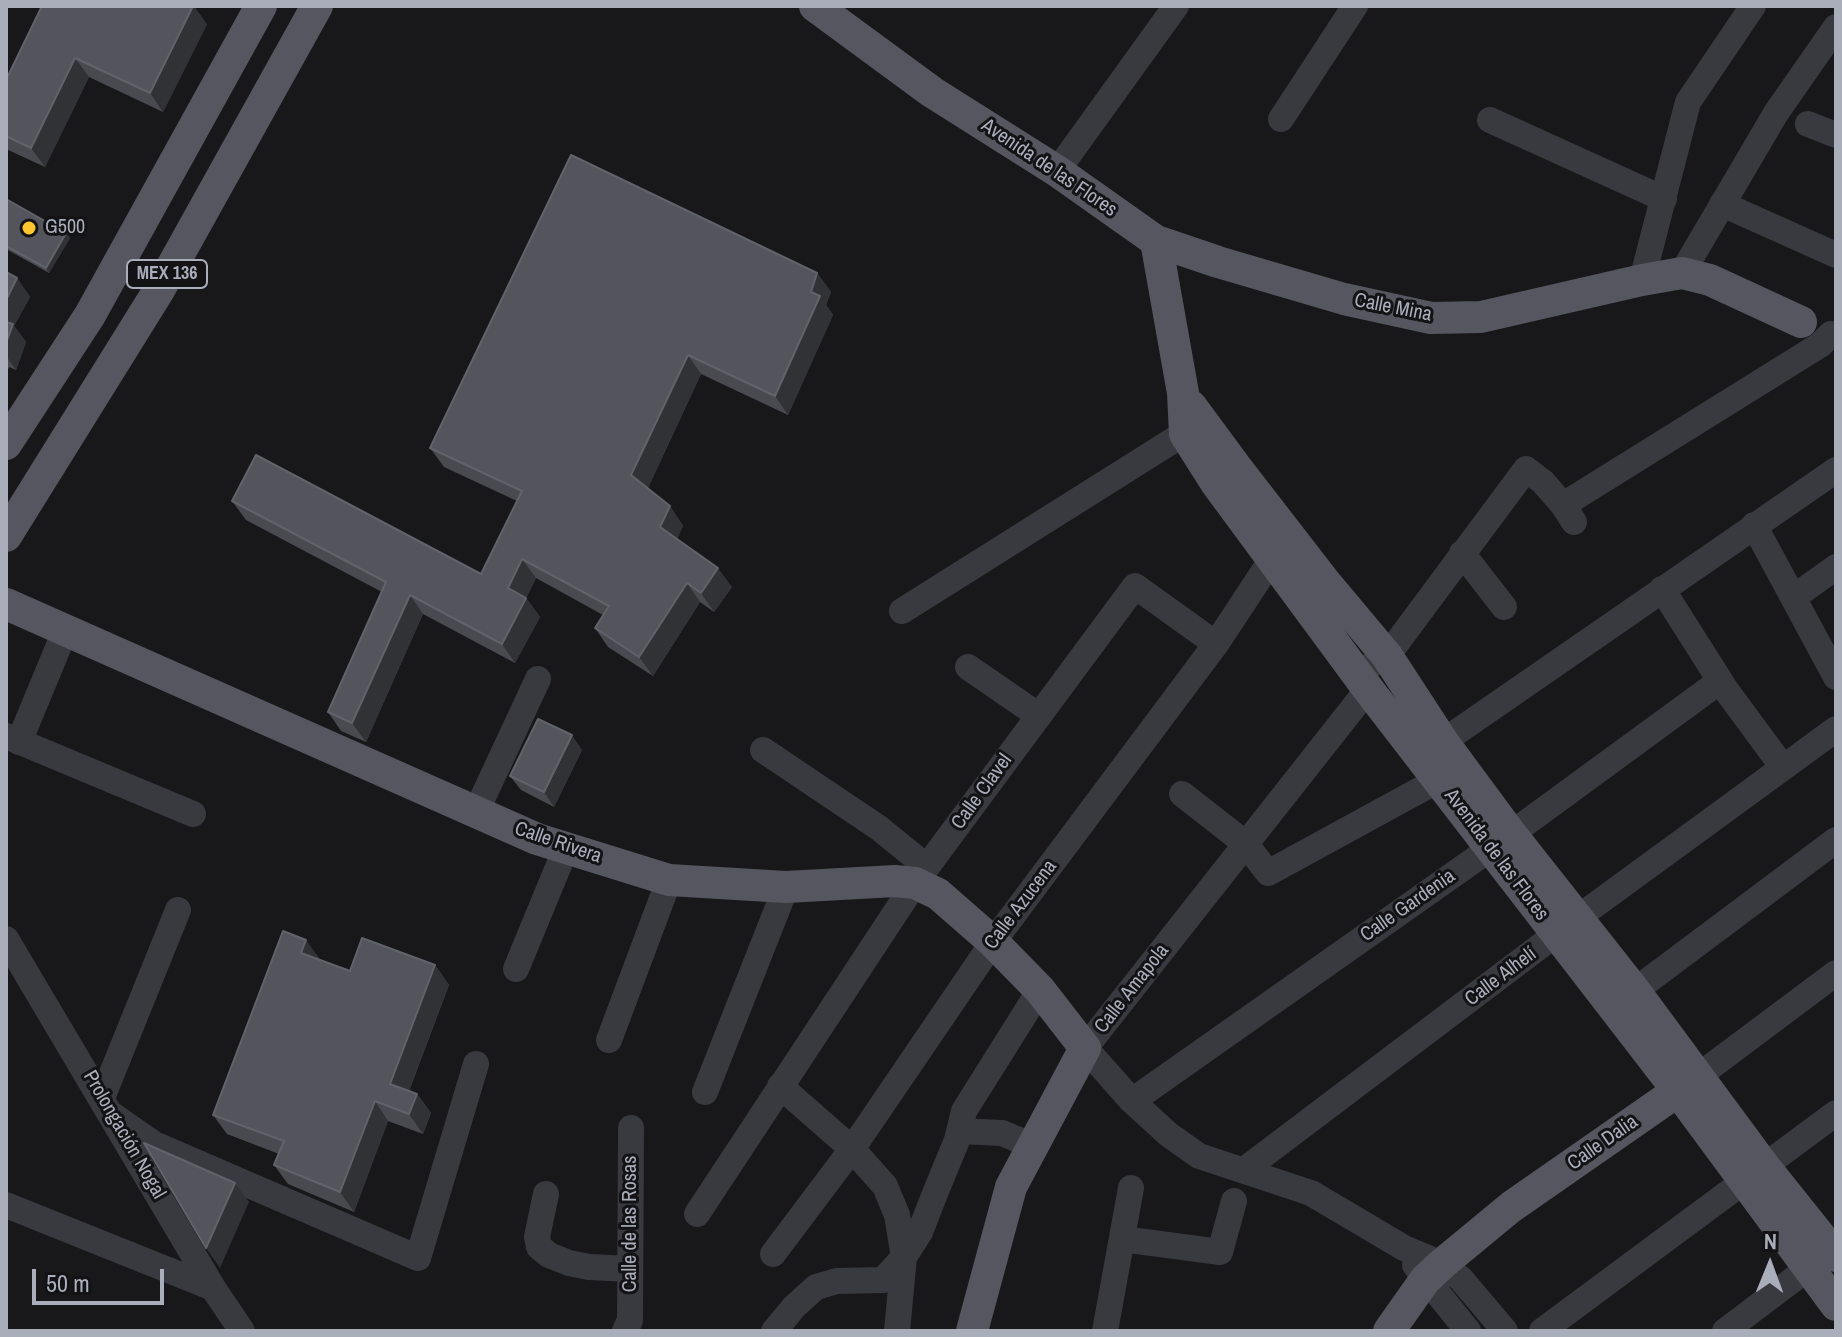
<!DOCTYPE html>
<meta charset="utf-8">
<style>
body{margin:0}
#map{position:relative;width:1842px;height:1337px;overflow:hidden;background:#18181b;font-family:"Archivo Narrow",sans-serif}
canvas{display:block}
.frame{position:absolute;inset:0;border:8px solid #aaaebb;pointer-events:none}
.north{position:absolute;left:1730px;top:1225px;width:80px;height:80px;-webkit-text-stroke:6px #131316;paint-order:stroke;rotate:1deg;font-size:22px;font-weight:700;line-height:32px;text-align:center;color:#aaaebb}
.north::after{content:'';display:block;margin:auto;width:28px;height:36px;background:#aaaebb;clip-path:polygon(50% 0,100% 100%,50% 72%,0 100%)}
.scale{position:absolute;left:32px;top:1269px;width:132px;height:36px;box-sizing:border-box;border:4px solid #aaaebb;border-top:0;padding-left:10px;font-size:24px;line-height:28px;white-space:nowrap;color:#aaaebb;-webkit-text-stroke:6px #131316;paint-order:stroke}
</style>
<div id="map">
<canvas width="1842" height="1337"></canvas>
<div class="frame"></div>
<div class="north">N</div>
<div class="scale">50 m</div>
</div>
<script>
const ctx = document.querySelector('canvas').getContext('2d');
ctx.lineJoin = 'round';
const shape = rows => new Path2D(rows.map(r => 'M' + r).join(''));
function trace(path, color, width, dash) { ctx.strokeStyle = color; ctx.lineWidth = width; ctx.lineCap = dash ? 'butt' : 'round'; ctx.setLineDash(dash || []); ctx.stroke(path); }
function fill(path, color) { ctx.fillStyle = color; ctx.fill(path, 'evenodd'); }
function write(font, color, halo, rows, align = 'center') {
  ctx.font = font + ' "Archivo Narrow",sans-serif'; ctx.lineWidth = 6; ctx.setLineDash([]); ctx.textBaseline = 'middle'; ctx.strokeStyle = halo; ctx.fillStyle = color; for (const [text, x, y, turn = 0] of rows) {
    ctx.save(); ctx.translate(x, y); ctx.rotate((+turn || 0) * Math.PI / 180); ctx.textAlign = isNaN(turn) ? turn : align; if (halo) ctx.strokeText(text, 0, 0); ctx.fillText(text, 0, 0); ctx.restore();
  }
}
trace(shape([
 [1281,119,1355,6],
 [1490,120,1664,199],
 [1808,124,1836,135],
 [1057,171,1176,6],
 [1722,204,1836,255],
 [1682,273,1776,113,1836,27],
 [1642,280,1688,102,1753,6],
 [1563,505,1820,345,1831,334],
 [1754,525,1836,677],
 [1462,553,1504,607],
 [1662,589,1726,690,1782,766],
 [1794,597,1836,567],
 [902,611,1199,424],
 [968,667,1039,716],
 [1357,673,1387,656,1526,469,1543,482,1563,505,1574,522],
 [1368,689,1085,1048,1132,1101,1168,1134,1199,1156,1311,1193,1404,1248,1442,1264,1461,1279,1505,1331],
 [6,736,193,814],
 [19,742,65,631],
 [763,750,879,828,927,867],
 [1428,752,1836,470],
 [1182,794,1246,844,1268,873,1440,779],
 [476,812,538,679],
 [6,939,213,1288,242,1331],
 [516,969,566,848],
 [1621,1001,1836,840],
 [609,1040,669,880],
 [1697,1077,1836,973],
 [780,1086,852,1149,885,1186,897,1215,904,1257,897,1331],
 [705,1092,786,887],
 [102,1098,178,910],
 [1132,1101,1511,834,1720,681],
 [111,1114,154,1144,418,1258,476,1064],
 [960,1131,1002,1133,1033,1146],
 [1244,1170,1576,919,1836,729],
 [546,1194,537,1237,539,1247,549,1255,569,1263,589,1267,630,1269],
 [6,1205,213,1288],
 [697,1214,915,883,1135,586,1216,644],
 [1122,1239,1220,1252,1234,1201],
 [773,1254,852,1149,993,942,1216,644,1272,559],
 [1415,1265,1468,1331],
 [625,1331,630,1320,631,1128],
 [774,1331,794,1307,816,1287,837,1281,883,1280,904,1257,920,1232,934,1196,957,1140,964,1111,1040,990],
 [1105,1331,1131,1188],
 [1542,1331,1836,1113],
 [1725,1331,1823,1257]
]), '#393940', 26);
trace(shape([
 [815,6,932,92,1057,171,1156,241,1218,262,1344,299,1431,318,1481,317,1642,280,1682,273,1710,280,1801,322],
 [1156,241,1183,393,1185,434,1216,483,1368,689,1678,1091,1836,1305],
 [1191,406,1236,467,1325,582,1387,656,1443,742,1511,834,1634,990,1764,1166,1836,1256],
 [6,444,90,315,261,6],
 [6,536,159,290,317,6],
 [6,604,537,839,669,880,786,887,895,881,915,883,938,894,993,942,1040,990,1085,1048,1011,1187,972,1331],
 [1389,1331,1425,1280,1442,1264,1511,1207,1695,1079]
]), '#55565f', 32);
fill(shape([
 [42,6,207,24,163,112,89,77,45,167,6,149,6,80],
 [6,199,66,233,70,238,49,273,6,249],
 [6,272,17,278,30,297,14,326,26,342,16,370,9,367,6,375],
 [817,273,831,292,826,305,833,315,788,415,701,374,648,488,670,506,683,526,677,539,732,587,714,612,700,602,653,676,608,647,595,628,603,615,536,578,526,598,540,617,515,663,423,614,366,742,341,731,328,712,382,592,246,520,232,501,481,574,517,501,444,467,430,448],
 [582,750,554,807,521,790,510,776],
 [320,960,350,971,435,965,449,985,409,1091,417,1094,431,1113,423,1134,388,1121,354,1212,288,1184,274,1165,279,1154,227,1134,213,1115]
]), '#494a50');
fill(shape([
 [193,6,194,6,207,24,163,112,150,93],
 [75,58,89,77,45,167,31,148],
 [66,233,70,238,49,273,46,268],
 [817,273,831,292,826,305,833,315,788,415,775,396],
 [17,278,30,297,14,326,26,342,16,370,6,356,6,300],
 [688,355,701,374,645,494,631,475],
 [670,506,683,526,674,546,660,527],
 [522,559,536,578,525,601,526,598,540,617,515,663,502,644,508,588],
 [718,568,732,587,714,612,701,593],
 [687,583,700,602,653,676,639,657],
 [410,595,423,614,366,742,352,723],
 [572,735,582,750,554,807,544,792],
 [306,940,320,959,301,953],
 [435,965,449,985,404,1103,390,1084],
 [417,1094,431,1113,423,1134,409,1114],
 [375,1101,388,1121,354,1212,340,1192],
 [235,1183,249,1202,220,1268,206,1248]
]), '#313236');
const building = shape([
 [42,6,193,6,150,93,75,58,31,148,6,136,6,80,42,6],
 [571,155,817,273,811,292,820,296,775,396,688,355,631,475,670,506,660,527,718,568,701,593,687,583,639,657,595,628,609,606,522,559,508,588,526,598,502,644,410,595,352,723,328,712,386,582,232,501,256,455,481,574,522,491,430,448,571,155],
 [6,199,66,233,46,268,6,246,6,199],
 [6,272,17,278,6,300,6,272],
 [6,322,13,324,6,343,6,322],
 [538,719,572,735,544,792,510,776,538,719],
 [283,931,306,940,301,953,350,971,362,938,435,965,390,1084,417,1094,409,1114,375,1101,340,1192,274,1165,284,1141,213,1115,283,931],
 [144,1143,235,1183,206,1248,144,1143]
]);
fill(building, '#54555c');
trace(building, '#61636a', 2);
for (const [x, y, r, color] of [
 [29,228,8,"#fdc62e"]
]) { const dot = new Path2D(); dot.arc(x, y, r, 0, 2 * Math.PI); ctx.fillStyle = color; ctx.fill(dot); trace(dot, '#131316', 3); }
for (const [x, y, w] of [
 [167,274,80]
]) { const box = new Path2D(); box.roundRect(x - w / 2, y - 14, w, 28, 6); ctx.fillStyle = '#131316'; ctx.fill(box); trace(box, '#aaaebb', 2); }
write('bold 18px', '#aaaebb', null, [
 ["MEX 136",167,274]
]);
write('20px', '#aaaebb', '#131316', [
 ["Avenida de las Flores",1049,168,34],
 ["Calle Mina",1393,308,11],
 ["Calle Clavel",982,792,-54],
 ["Calle Rivera",558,843,19],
 ["Avenida de las Flores",1496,855,53],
 ["Calle Azucena",1021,905,-53],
 ["Calle Gardenia",1408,906,-35],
 ["Calle Alhelí",1501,977,-37],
 ["Calle Amapola",1132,989,-52],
 ["Prolongación Nogal",124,1135,60],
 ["Calle Dalia",1603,1143,-35],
 ["Calle de las Rosas",631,1224,-90]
]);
write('20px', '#aaaebb', '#131316', [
 ["G500",45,228]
], 'left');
</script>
